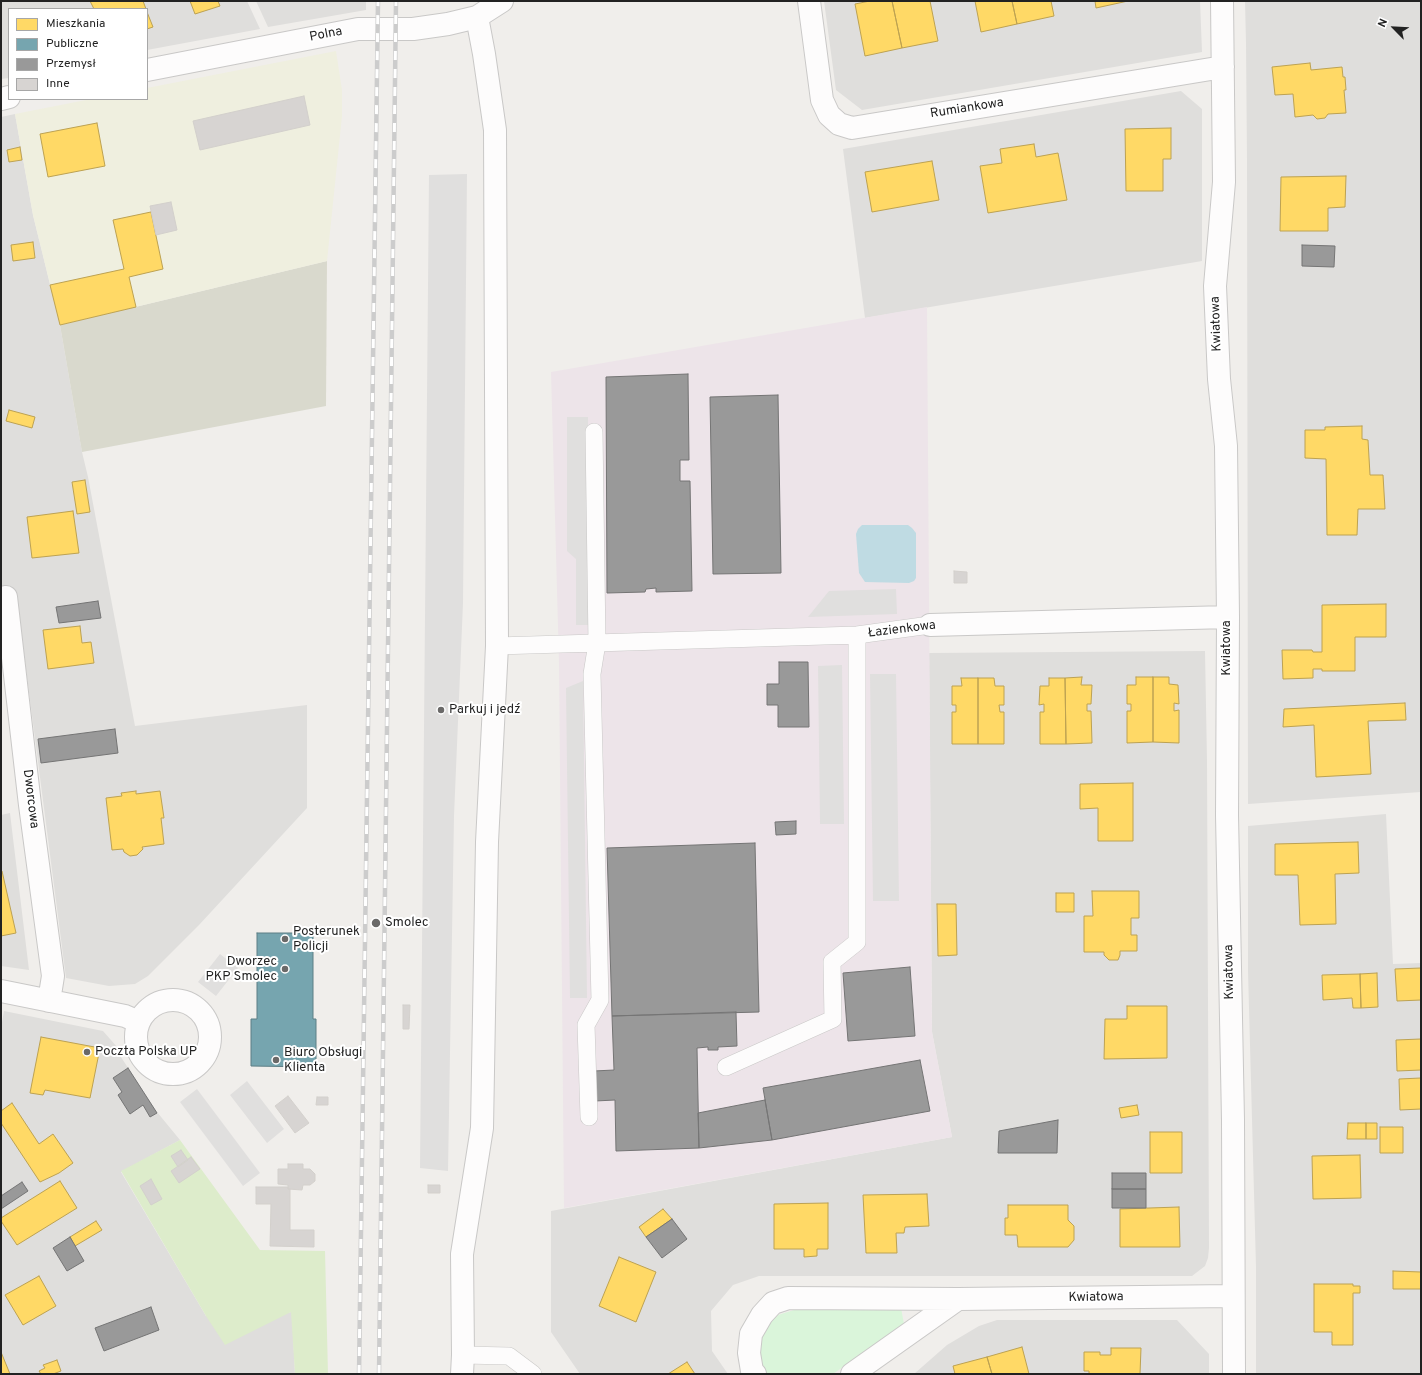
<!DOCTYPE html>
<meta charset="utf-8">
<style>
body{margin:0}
#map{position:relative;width:1422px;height:1375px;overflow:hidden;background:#f0eeeb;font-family:Overpass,sans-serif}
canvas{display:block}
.frame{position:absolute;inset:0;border:2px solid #222;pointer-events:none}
.legend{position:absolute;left:8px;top:8px;width:140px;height:92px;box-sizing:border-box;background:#fff;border:1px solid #a7a7a7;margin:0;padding:5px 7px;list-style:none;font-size:12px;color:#222}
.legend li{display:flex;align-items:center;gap:8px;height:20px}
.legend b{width:20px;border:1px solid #a7a7a7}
.north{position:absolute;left:1374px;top:8px;width:40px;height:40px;-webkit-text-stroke:3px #fff;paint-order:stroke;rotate:294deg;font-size:11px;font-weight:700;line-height:16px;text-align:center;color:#222}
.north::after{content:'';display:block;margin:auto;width:14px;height:18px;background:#222;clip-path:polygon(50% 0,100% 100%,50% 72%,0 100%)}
</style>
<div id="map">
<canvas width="1422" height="1375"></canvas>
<div class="frame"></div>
<ul class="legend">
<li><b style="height:11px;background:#ffd966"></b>Mieszkania</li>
<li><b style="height:11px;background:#76a5af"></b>Publiczne</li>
<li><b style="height:11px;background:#999"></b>Przemysł</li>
<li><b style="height:11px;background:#d7d4d2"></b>Inne</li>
</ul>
<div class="north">N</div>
</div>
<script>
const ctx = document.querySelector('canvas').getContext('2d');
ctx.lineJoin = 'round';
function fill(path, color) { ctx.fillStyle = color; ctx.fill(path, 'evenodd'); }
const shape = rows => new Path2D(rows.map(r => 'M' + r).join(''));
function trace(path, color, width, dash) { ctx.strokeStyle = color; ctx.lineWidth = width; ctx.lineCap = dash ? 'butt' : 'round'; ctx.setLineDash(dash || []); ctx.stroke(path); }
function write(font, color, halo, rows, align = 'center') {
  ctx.font = font + ' Overpass,sans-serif'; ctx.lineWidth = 4; ctx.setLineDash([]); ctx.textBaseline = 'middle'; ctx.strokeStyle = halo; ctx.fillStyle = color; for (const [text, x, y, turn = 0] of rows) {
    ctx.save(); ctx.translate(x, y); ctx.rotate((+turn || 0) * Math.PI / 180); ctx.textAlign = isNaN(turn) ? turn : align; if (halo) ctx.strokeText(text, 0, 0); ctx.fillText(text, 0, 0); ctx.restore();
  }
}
fill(shape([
 [1,1,247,1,260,29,147,50,147,9,9,9,9,78,1,79],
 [256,1,366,1,366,10,268,27],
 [824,1,1200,1,1202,52,862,110,836,90],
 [1245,1,1421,1,1421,792,1248,804,1247,161,1246,43],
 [1181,91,1202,109,1202,261,865,318,843,149],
 [15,114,33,215,60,325,82,452,88,477,135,726,307,705,307,808,199,925,148,976,135,984,109,986,66,978,16,592,1,593,1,117],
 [1205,651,1207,761,1209,1248,1208,1258,1205,1266,1192,1276,759,1276,733,1285,711,1311,712,1351,728,1374,580,1374,551,1332,551,1211,952,1137,932,1032,929,653],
 [10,813,12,830,29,970,1,966,1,815],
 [1386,814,1393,964,1421,963,1421,1374,1256,1374,1256,1267,1248,971,1248,826],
 [4,1011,103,1031,118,1048,117,1051,157,1112,180,1140,121,1172,206,1316,292,1312,295,1374,1,1374,1,1028],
 [997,1320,1177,1320,1209,1354,1209,1374,914,1374,947,1345,979,1326]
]), '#dfdedc');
fill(shape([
 [927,307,932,1032,952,1137,564,1208,559,663,551,372]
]), '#ede4e9');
fill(shape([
 [327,261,326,406,82,452,60,325]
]), '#d9d9cd');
fill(shape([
 [336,51,342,90,342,116,327,261,60,325,33,215,15,114,91,99,147,99,147,88]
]), '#efefdf');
fill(shape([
 [180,1140,260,1250,325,1251,328,1374,295,1374,291,1312,225,1345,206,1316,121,1171]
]), '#ddeccb');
fill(shape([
 [901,1308,904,1324,833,1374,765,1374,759,1360,759,1349,763,1333,771,1321,778,1315,797,1309]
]), '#daf5da');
fill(shape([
 [467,174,463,603,454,816,448,1171,420,1168,429,175],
 [567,417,588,417,590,625,576,625,576,559,567,551],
 [896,589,897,614,808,617,829,591],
 [842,665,844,824,820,824,818,666],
 [870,674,896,674,899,901,873,901],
 [583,681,587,998,570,998,566,688],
 [220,954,238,968,216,996,198,982],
 [247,1081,284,1129,267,1143,230,1095],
 [197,1089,260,1173,243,1186,180,1102]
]), '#e0dfde');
fill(shape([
 [862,525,908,525,912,528,916,533,916,578,914,581,909,583,865,582,859,573,856,534,858,529]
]), '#bfdbe3');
const homes = shape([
 [90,1,143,1,146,9,94,9,90,1],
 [190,1,218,1,220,6,195,14,190,1],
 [870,1,892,1,902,48,865,56,855,4,870,1],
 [892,1,930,1,938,41,902,48,892,1],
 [975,1,1012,1,1017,24,981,32,975,1],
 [1012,1,1051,1,1054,16,1017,24,1012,1],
 [1095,1,1128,1,1096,8,1095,1],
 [147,12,153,27,147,29,147,12],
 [1310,63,1311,70,1342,67,1343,77,1345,77,1346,90,1344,90,1346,113,1328,114,1325,118,1317,119,1313,115,1295,117,1293,94,1275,95,1272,67,1310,63],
 [97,123,105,166,48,177,40,134,97,123],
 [1171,128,1171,159,1163,159,1163,191,1126,191,1125,129,1171,128],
 [1034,144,1036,157,1058,153,1067,200,988,213,980,166,1002,163,1000,149,1034,144],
 [20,147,22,160,9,162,7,150,20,147],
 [932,161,939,200,872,212,865,172,932,161],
 [1346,176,1345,207,1328,208,1328,231,1280,231,1281,177,1346,176],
 [151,212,163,269,129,277,136,307,60,325,50,285,124,269,113,220,151,212],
 [33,242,35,258,13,261,11,245,33,242],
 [9,410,35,417,32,428,6,421,9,410],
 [1362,426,1362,439,1368,440,1370,475,1383,475,1385,509,1358,509,1357,535,1327,535,1326,459,1305,458,1305,430,1325,430,1325,427,1362,426],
 [85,480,90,512,77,514,72,482,85,480],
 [73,511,79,553,32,558,27,517,73,511],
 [1386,604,1386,637,1355,637,1355,671,1322,671,1322,669,1313,669,1313,678,1283,679,1282,650,1312,650,1313,652,1322,652,1322,605,1386,604],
 [80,626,82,643,91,642,94,663,48,669,43,630,80,626],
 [1082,677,1081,685,1092,685,1091,704,1087,704,1087,711,1091,711,1092,743,1066,744,1065,678,1082,677],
 [1136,677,1153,677,1153,742,1127,743,1127,711,1131,711,1131,704,1127,704,1127,685,1136,685,1136,677],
 [1153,677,1169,677,1169,684,1178,685,1179,704,1174,703,1174,711,1179,710,1179,743,1153,742,1153,677],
 [961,678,978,678,978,744,952,744,952,712,956,712,956,705,952,705,952,686,962,686,961,678],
 [978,678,994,678,995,686,1004,686,1004,705,999,705,1000,712,1004,712,1004,744,978,744,978,678],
 [1049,678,1065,678,1066,744,1040,744,1040,712,1044,712,1044,704,1039,705,1040,686,1049,686,1049,678],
 [1405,703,1406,720,1368,721,1371,774,1316,777,1314,725,1283,727,1284,709,1405,703],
 [1133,783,1133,841,1098,841,1098,808,1080,809,1080,784,1133,783],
 [136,791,136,794,160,791,164,818,161,818,164,844,142,847,143,849,137,855,130,856,124,852,123,849,112,850,106,798,122,796,121,793,136,791],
 [1358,842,1359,873,1335,874,1336,924,1300,925,1298,875,1275,875,1275,844,1358,842],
 [1,871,2,871,16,933,1,936,1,871],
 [1092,891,1139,891,1139,918,1131,918,1131,935,1137,935,1137,951,1120,951,1120,955,1118,960,1109,960,1104,955,1104,952,1084,952,1084,916,1093,916,1092,891],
 [1056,893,1074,893,1074,912,1056,912,1056,893],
 [937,904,956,904,957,955,938,956,937,904],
 [1421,968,1421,1000,1397,1001,1395,969,1421,968],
 [1377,973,1378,1007,1361,1008,1360,974,1377,973],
 [1360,974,1361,1008,1353,1008,1352,998,1323,1000,1322,975,1360,974],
 [1127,1006,1167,1006,1167,1058,1104,1059,1105,1019,1127,1019,1127,1006],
 [41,1037,100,1048,90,1098,45,1090,43,1095,30,1093,41,1037],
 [1421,1039,1421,1070,1397,1071,1396,1040,1421,1039],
 [1421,1078,1421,1109,1400,1110,1399,1079,1421,1078],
 [12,1103,39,1144,53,1134,73,1163,59,1173,40,1182,1,1123,1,1111,12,1103],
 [1137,1105,1139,1115,1121,1118,1119,1108,1137,1105],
 [1348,1123,1366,1123,1366,1139,1347,1139,1348,1123],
 [1366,1123,1377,1123,1377,1139,1366,1139,1366,1123],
 [1380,1127,1403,1127,1403,1153,1380,1153,1380,1127],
 [1150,1132,1182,1132,1182,1173,1150,1173,1150,1132],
 [1360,1155,1361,1198,1313,1199,1312,1156,1360,1155],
 [60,1181,77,1208,17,1245,1,1221,1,1218,60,1181],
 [927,1194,929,1226,905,1227,904,1233,896,1233,897,1253,866,1253,863,1195,927,1194],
 [828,1203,828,1249,817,1249,817,1256,804,1257,804,1249,774,1249,774,1204,828,1203],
 [1008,1205,1068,1205,1068,1220,1074,1226,1074,1240,1068,1247,1018,1247,1017,1235,1005,1235,1005,1218,1008,1218,1008,1205],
 [1179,1207,1180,1247,1120,1247,1120,1209,1179,1207],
 [663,1209,672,1219,646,1237,639,1227,663,1209],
 [96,1221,102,1230,75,1246,70,1237,96,1221],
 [619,1257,656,1272,636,1322,599,1306,619,1257],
 [1393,1271,1421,1272,1421,1289,1393,1289,1393,1271],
 [39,1276,56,1306,23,1325,5,1295,39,1276],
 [1314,1284,1353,1284,1353,1286,1360,1286,1360,1293,1353,1293,1353,1345,1332,1345,1332,1332,1314,1332,1314,1284],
 [1022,1347,1029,1374,992,1374,987,1357,1022,1347],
 [1111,1348,1141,1348,1140,1374,1089,1374,1089,1371,1084,1371,1084,1352,1100,1352,1100,1355,1111,1355,1111,1348],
 [1,1352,10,1374,1,1374,1,1352],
 [987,1357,992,1374,955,1374,953,1366,987,1357],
 [57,1360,61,1371,53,1374,41,1374,39,1371,45,1368,43,1365,57,1360],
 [687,1362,695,1374,668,1374,687,1362]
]);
fill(homes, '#ffd966');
trace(homes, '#bda252', 1);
const public = shape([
 [257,933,313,933,313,1019,316,1019,316,1067,251,1066,251,1019,257,1019,257,933]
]);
fill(public, '#76a5af');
trace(public, '#5d7e85', 1);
const industry = shape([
 [1302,245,1335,246,1334,267,1302,266,1302,245],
 [688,374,689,460,680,460,680,481,690,481,692,591,656,592,656,588,646,589,645,592,607,593,606,377,688,374],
 [778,395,781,573,713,574,710,397,778,395],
 [98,601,101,618,59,623,56,607,98,601],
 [779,662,808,662,809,727,778,727,778,705,767,705,767,684,779,684,779,662],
 [115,729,118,753,41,763,38,739,115,729],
 [796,821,796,834,776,835,775,822,796,821],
 [755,843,759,1012,612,1016,607,848,755,843],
 [910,967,915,1036,848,1041,843,973,910,967],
 [736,1012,737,1046,718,1047,718,1050,708,1050,708,1047,697,1048,699,1148,616,1151,615,1100,595,1101,594,1071,614,1070,612,1016,736,1012],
 [920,1060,930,1111,772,1140,763,1088,920,1060],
 [128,1068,157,1113,150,1117,143,1105,130,1114,118,1095,122,1092,113,1078,128,1068],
 [765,1100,772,1140,699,1148,698,1113,765,1100],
 [1058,1120,1057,1153,998,1153,999,1131,1058,1120],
 [1112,1173,1146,1173,1146,1189,1112,1189,1112,1173],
 [22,1182,28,1191,1,1209,1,1196,22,1182],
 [1112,1189,1146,1189,1146,1208,1112,1208,1112,1189],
 [672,1219,687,1239,662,1258,646,1237,672,1219],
 [70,1237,84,1261,67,1271,53,1248,70,1237],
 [151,1307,159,1330,104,1351,95,1328,151,1307]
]);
fill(industry, '#999');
trace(industry, '#757575', 1);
const building = shape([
 [304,96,310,125,200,150,193,121,304,96],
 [171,202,177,230,156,235,150,206,171,202],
 [954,571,967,572,967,583,954,583,954,571],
 [403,1005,410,1005,409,1029,403,1029,403,1005],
 [288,1096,309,1123,295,1133,275,1106,288,1096],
 [317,1097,328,1097,328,1105,316,1105,317,1097],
 [181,1150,188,1160,178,1167,171,1156,181,1150],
 [191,1157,200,1169,179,1183,171,1171,191,1157],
 [288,1164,303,1164,303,1169,310,1169,315,1174,315,1181,310,1185,303,1185,302,1190,288,1189,288,1185,278,1184,278,1169,288,1169,288,1164],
 [151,1179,162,1199,151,1205,140,1186,151,1179],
 [428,1185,440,1185,440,1193,428,1193,428,1185],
 [256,1187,288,1187,288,1189,290,1189,290,1230,314,1230,314,1247,270,1246,271,1204,256,1204,256,1187]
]);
fill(building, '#d7d4d2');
trace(building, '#d3d0cc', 1);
const lane = shape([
 [497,646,857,635,930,625],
 [726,1067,833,1019,832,962,857,942,857,635],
 [589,1117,586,1025,600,1000,592,674,597,643,594,432],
 [463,1355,509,1356,533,1374]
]);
const street = shape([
 [809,1,822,100,829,115,839,124,852,128,1223,67],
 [1222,1,1224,182,1215,286,1219,379,1226,446,1228,617,1227,815,1233,1120,1234,1374],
 [147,70,358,29,413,29,448,24,477,17,502,1],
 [1,99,9,97],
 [6,597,30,805,53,976,49,1001],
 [930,625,1228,617],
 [1,991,125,1016,139,1022],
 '136 1037a37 37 0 1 1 74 0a37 37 0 1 1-74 0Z',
 [462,1374,463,1355,462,1254,482,1128,487,842,497,646,495,130,484,54,477,17],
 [755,1374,752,1371,749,1353,751,1334,762,1315,773,1303,788,1298,958,1299,1233,1296],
 [852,1374,958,1299]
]);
trace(lane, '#c9c8c7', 18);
trace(street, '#c9c8c7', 24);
trace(lane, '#fdfcfc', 17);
trace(street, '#fdfcfc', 22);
const rail = shape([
 [359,1374,378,1],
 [379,1374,396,1]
]);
trace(rail, '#ccc', 4.5);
trace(rail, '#fff', 3, [9]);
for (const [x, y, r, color] of [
 [441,710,4,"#6a6968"],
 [376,923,5,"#6a6968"],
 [285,939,4,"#6a6968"],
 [285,969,4,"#6a6968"],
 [87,1052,4,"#6a6968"],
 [276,1060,4,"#6a6968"]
]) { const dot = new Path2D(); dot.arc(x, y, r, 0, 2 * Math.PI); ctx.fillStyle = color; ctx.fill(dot); trace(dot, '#fff', 1.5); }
write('13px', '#222', '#fff', [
 ["Polna",326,35,-11],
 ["Rumiankowa",967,109,-9],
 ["Kwiatowa",1217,324,-92],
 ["Łazienkowa",902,630,-7],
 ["Kwiatowa",1227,648,-90],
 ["Dworcowa",30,799,83],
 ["Kwiatowa",1230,972,-91],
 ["Kwiatowa",1096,1298,-1]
]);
write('13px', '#222', '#fff', [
 ["Parkuj i jedź",449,710],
 ["Smolec",385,923],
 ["Posterunek",293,932],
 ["Policji",293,947],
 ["Dworzec",277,962,"right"],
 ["PKP Smolec",277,977,"right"],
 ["Poczta Polska UP",95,1052],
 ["Biuro Obsługi",284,1053],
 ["Klienta",284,1068]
], 'left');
</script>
